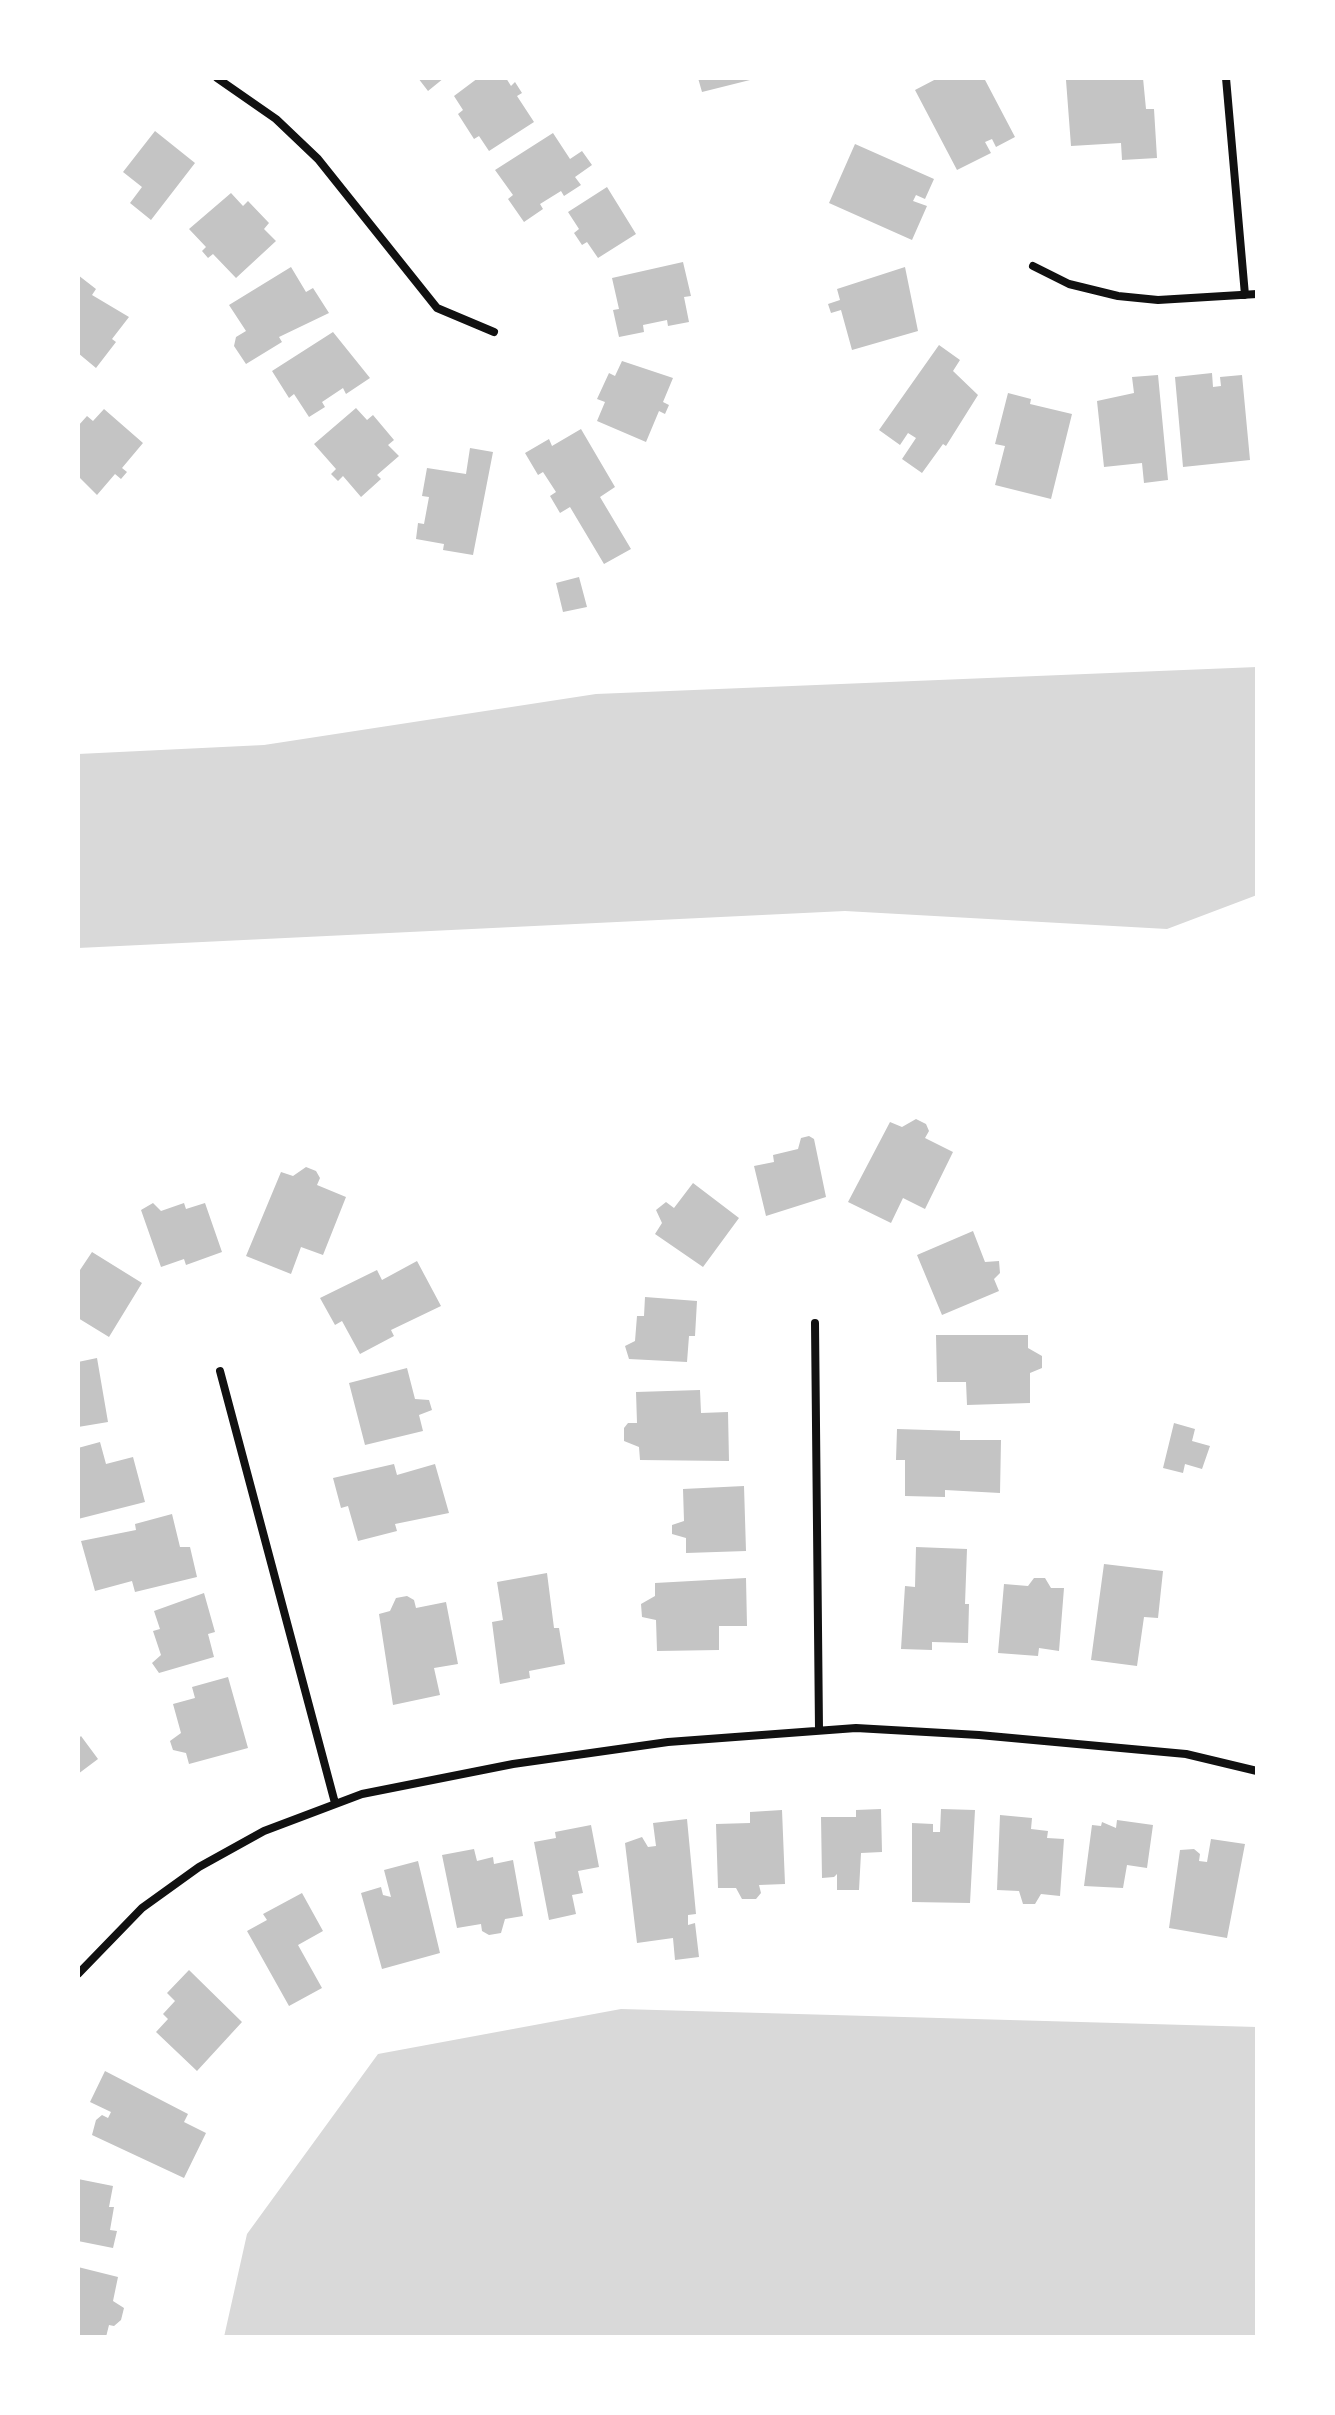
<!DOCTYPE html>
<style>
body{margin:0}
#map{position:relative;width:1335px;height:2415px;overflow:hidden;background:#fff;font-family:"DejaVu Sans",sans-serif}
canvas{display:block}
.frame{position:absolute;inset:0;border:80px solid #fff;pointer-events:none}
</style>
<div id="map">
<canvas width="1335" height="2415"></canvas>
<div class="frame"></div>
</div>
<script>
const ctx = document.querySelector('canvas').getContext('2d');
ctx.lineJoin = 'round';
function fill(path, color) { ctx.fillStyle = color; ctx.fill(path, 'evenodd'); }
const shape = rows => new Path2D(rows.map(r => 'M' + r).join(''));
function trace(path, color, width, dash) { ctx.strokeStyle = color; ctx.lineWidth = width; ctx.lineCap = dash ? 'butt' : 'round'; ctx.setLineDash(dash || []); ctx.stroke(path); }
fill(shape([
 [1257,667,1257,895,1167,929,845,911,78,948,78,754,264,745,596,694],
 [621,2009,1257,2027,1257,2337,224,2337,247,2234,378,2054]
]), '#d9d9d9');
fill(shape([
 [418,78,444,78,428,91],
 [478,78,506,78,511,86,515,82,522,93,517,96,534,122,489,151,479,136,474,139,458,114,463,110,454,96],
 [698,78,754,78,754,79,702,92],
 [938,78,984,78,1015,137,996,147,992,139,985,142,991,153,957,170,915,90],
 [1143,78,1146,109,1154,109,1157,158,1122,160,1121,143,1071,146,1066,80],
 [155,131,195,163,151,220,130,203,142,187,123,172],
 [553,133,570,159,582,151,592,165,575,177,581,185,564,196,561,191,540,204,543,209,524,222,508,199,513,195,495,170],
 [855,144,934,179,925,199,916,195,913,201,927,206,912,240,829,203],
 [607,187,636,234,598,258,587,242,582,245,574,233,579,229,568,212],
 [231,193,243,206,248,201,269,223,264,229,276,241,236,278,213,254,208,258,202,251,206,247,189,229],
 [683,262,691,296,684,297,689,322,668,326,667,320,643,325,644,332,619,337,613,310,619,309,612,278],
 [291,267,306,292,313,288,329,313,279,337,282,342,246,364,234,346,236,337,246,331,229,305],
 [905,267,918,331,852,350,841,310,831,313,828,304,840,300,837,289],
 [78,275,96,289,92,295,129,317,112,339,116,342,96,368,78,353],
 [333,332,370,378,346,394,343,388,322,402,325,407,309,417,294,394,289,398,272,371],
 [939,345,960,360,953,371,978,395,946,446,943,444,922,473,902,459,916,438,908,433,900,445,879,430],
 [622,361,673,378,663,402,669,405,665,414,659,411,646,442,597,421,605,402,597,399,609,373,615,376],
 [1212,373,1213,387,1221,386,1220,377,1242,375,1250,460,1183,467,1175,377],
 [1158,375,1168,480,1144,483,1142,463,1104,467,1097,401,1134,393,1132,377],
 [1008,393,1031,399,1030,404,1072,414,1051,499,995,485,1005,446,995,444],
 [356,408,367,420,373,415,394,440,388,445,399,456,377,475,381,479,361,497,343,476,338,481,331,474,336,469,314,444],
 [104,409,143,443,122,468,127,472,121,479,115,474,97,495,78,476,78,426,87,416,93,421],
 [581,429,615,487,600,497,631,549,604,564,570,507,560,513,550,496,556,492,543,472,538,475,525,453,549,439,552,446],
 [470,448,493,452,473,555,443,550,444,544,416,539,418,523,424,524,429,497,422,496,427,468,466,474],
 [579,577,587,607,563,612,556,583],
 [916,1119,926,1124,929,1131,925,1138,953,1152,925,1209,903,1198,891,1223,848,1202,890,1122,902,1127],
 [809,1136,814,1139,826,1197,766,1216,754,1166,774,1162,773,1155,798,1149,801,1138],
 [306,1167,316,1171,320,1178,317,1185,346,1197,323,1255,301,1247,291,1274,246,1256,281,1172,293,1176],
 [693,1183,739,1218,703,1267,655,1234,662,1223,656,1210,666,1202,674,1208],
 [153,1203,161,1211,184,1203,186,1209,205,1203,222,1252,186,1265,184,1259,161,1267,141,1210],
 [973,1231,985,1262,999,1261,1000,1273,994,1279,999,1291,942,1315,917,1255],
 [92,1252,142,1283,109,1337,78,1318,78,1273],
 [417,1261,441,1306,391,1330,394,1336,360,1354,342,1321,335,1325,320,1298,377,1270,382,1280],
 [645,1297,697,1301,695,1336,689,1336,687,1362,629,1359,625,1346,635,1341,637,1316,644,1316],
 [936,1335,1028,1335,1028,1348,1042,1356,1042,1368,1030,1373,1030,1403,967,1405,966,1382,937,1382],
 [97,1358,108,1422,78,1427,78,1362],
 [407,1368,415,1399,429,1400,432,1410,419,1415,423,1431,365,1445,349,1383],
 [700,1390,701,1413,728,1412,729,1461,640,1460,639,1447,624,1441,624,1428,628,1423,637,1423,636,1392],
 [1174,1423,1195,1429,1192,1441,1210,1446,1202,1469,1185,1464,1183,1473,1163,1468],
 [897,1429,960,1431,960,1440,1001,1440,1000,1493,945,1490,945,1497,905,1496,905,1460,896,1460],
 [100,1442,106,1464,133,1457,145,1502,78,1519,78,1448],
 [394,1464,397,1475,435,1464,449,1513,395,1524,397,1531,358,1541,348,1506,341,1508,333,1478],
 [744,1486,746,1551,686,1553,686,1538,672,1534,672,1525,684,1521,683,1489],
 [172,1514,180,1547,190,1547,197,1577,135,1592,132,1581,95,1591,81,1541,136,1530,135,1524],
 [916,1547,967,1549,965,1604,969,1604,968,1643,932,1642,932,1650,901,1649,905,1586,915,1587],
 [1104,1564,1163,1571,1158,1618,1144,1617,1137,1666,1091,1660],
 [547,1573,554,1628,559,1628,565,1664,529,1671,530,1678,500,1684,492,1622,503,1620,497,1582],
 [746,1578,747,1626,719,1626,719,1650,657,1651,656,1620,642,1617,641,1604,655,1596,655,1583],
 [1034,1578,1045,1578,1051,1588,1064,1588,1059,1651,1039,1648,1038,1656,998,1653,1004,1584,1028,1586],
 [204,1593,215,1632,208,1634,214,1657,159,1673,152,1663,161,1655,153,1631,160,1629,154,1611],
 [407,1596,414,1600,416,1608,446,1602,458,1664,434,1668,440,1695,393,1705,379,1614,390,1611,396,1598],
 [228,1677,248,1748,189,1764,186,1753,173,1750,170,1741,181,1733,173,1704,195,1698,192,1687],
 [81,1736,98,1759,78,1774,78,1739],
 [881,1809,882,1852,861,1853,859,1890,837,1890,837,1874,834,1877,822,1878,821,1817,856,1817,856,1810],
 [941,1809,975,1810,970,1903,912,1902,912,1823,933,1824,933,1832,940,1832],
 [782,1810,785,1884,759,1885,761,1893,756,1899,742,1899,736,1888,718,1888,716,1824,750,1823,750,1812],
 [1000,1815,1032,1818,1031,1829,1048,1831,1047,1838,1064,1839,1060,1896,1041,1894,1035,1904,1023,1904,1019,1891,997,1890],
 [687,1819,696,1914,688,1915,688,1925,695,1923,699,1957,675,1960,673,1938,637,1943,625,1843,642,1837,648,1847,656,1846,653,1823],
 [1117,1820,1153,1825,1147,1868,1127,1865,1123,1888,1084,1886,1092,1825,1101,1826,1102,1822,1116,1828],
 [591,1825,599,1867,578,1871,583,1893,572,1895,576,1914,549,1920,534,1842,556,1838,555,1832],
 [1211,1839,1245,1844,1227,1938,1169,1928,1180,1850,1194,1849,1200,1854,1199,1861,1207,1862],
 [474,1849,477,1861,493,1857,494,1864,513,1860,523,1916,505,1919,501,1933,489,1935,482,1931,481,1924,457,1928,442,1855],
 [418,1861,440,1953,382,1969,361,1893,381,1887,383,1895,391,1897,384,1870],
 [302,1893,323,1931,298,1945,322,1988,289,2006,247,1931,267,1920,263,1914],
 [189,1970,242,2022,197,2071,156,2032,168,2019,163,2014,175,2001,167,1993],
 [105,2071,188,2114,184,2122,206,2133,184,2178,92,2135,96,2120,102,2115,108,2118,111,2112,90,2102],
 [78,2179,113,2186,109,2207,114,2207,110,2230,117,2231,113,2248,78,2241],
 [78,2267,118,2277,113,2301,124,2308,121,2320,114,2326,109,2325,106,2337,78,2336]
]), '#c4c4c4');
trace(shape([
 [217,78,276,119,318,159,437,308,494,332],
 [1226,78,1245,295],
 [1033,266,1069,284,1118,296,1158,300,1257,294],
 [815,1323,819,1730],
 [220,1371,335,1803],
 [78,1974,142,1908,199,1867,264,1831,362,1794,513,1764,668,1742,856,1728,979,1735,1186,1754,1257,1771]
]), '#111', 8);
</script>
